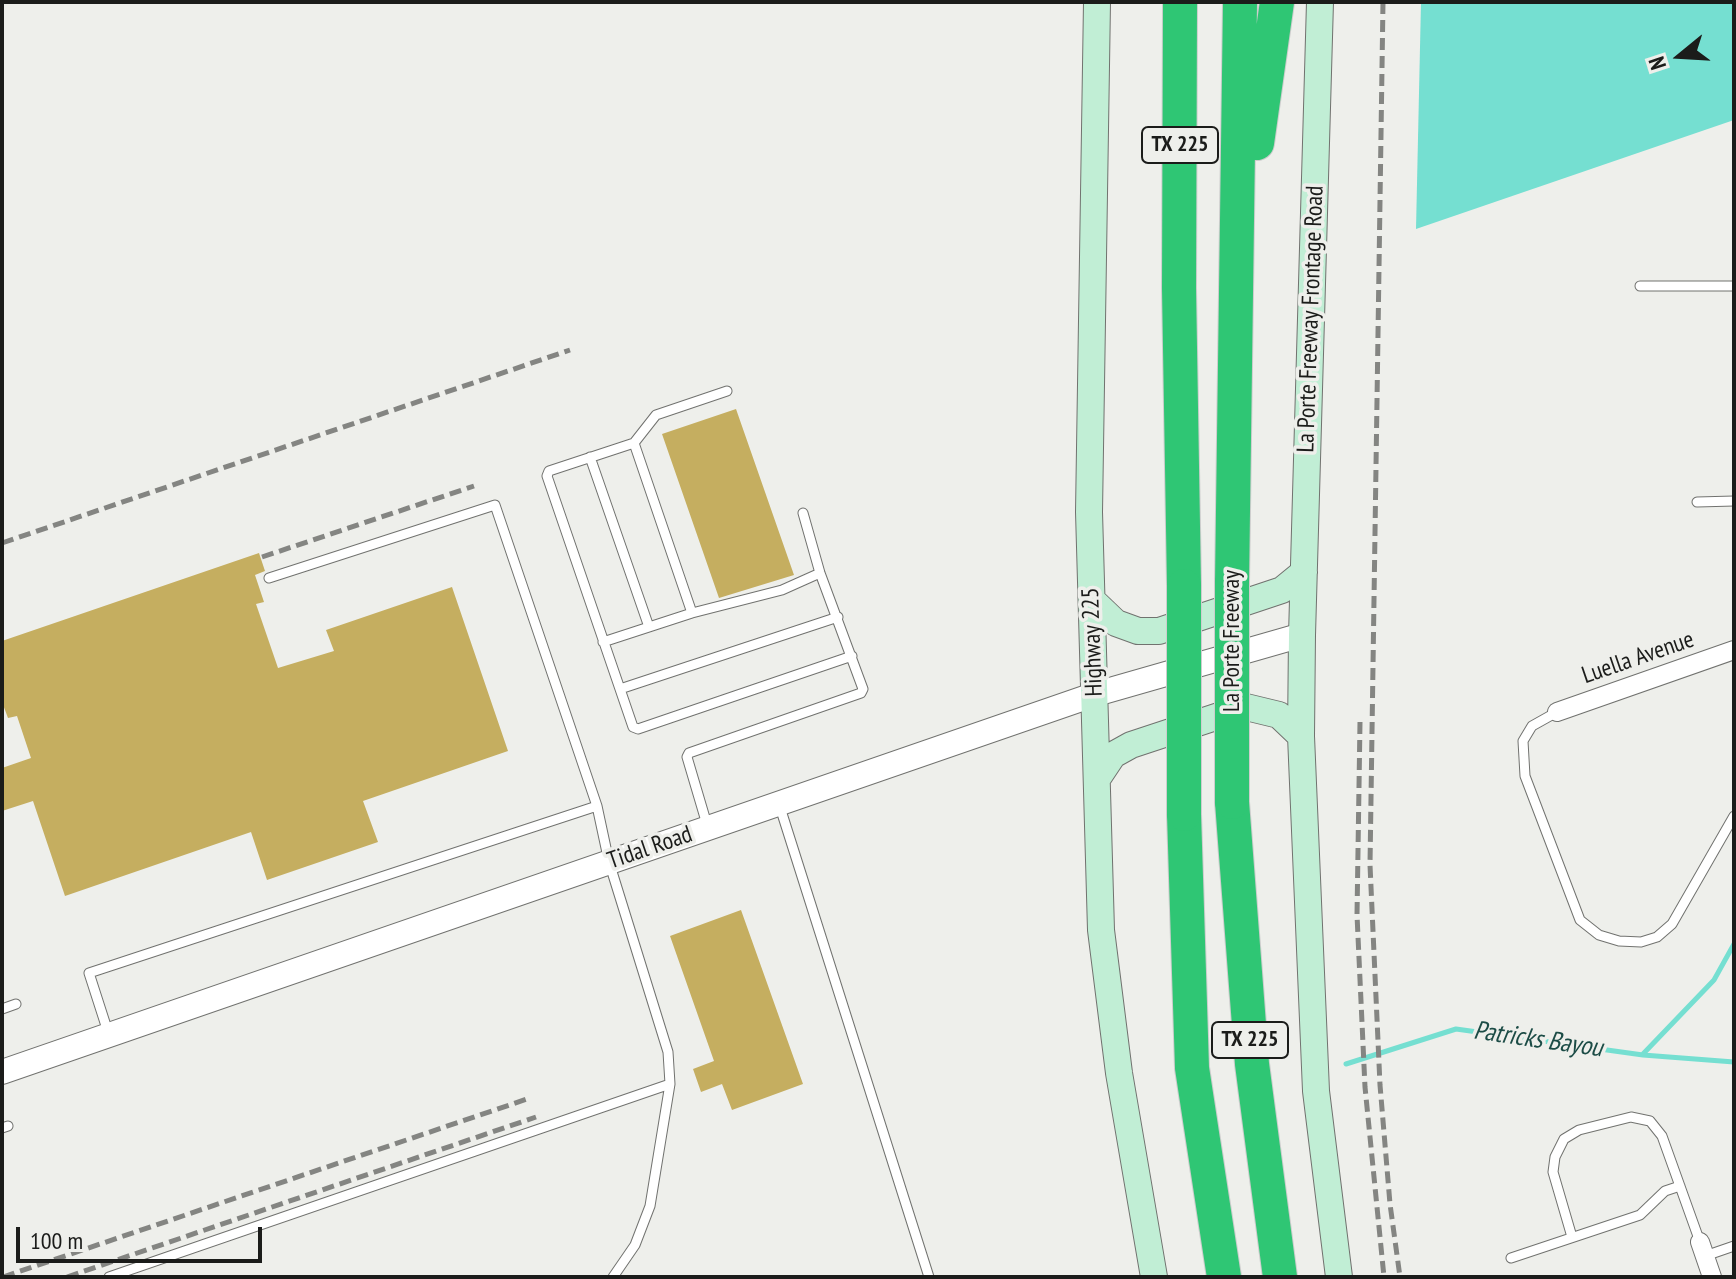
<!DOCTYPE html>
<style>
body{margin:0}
#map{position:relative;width:1736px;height:1279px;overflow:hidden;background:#eeefeb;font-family:"PT Sans Narrow",sans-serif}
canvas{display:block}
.frame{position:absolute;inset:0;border:4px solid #1b1c1a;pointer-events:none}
.north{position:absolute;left:1640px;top:16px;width:80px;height:80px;-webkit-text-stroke:6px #eeefeb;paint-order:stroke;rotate:252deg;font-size:22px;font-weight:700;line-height:32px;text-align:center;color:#1b1c1a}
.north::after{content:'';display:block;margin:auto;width:28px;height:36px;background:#1b1c1a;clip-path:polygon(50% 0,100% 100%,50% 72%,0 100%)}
.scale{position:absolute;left:16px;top:1227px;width:246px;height:36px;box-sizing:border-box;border:4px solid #1b1c1a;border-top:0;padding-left:10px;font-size:24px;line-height:28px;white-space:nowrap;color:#1b1c1a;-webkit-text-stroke:6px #eeefeb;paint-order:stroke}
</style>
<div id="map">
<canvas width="1736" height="1279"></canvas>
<div class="frame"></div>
<div class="north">N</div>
<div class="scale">100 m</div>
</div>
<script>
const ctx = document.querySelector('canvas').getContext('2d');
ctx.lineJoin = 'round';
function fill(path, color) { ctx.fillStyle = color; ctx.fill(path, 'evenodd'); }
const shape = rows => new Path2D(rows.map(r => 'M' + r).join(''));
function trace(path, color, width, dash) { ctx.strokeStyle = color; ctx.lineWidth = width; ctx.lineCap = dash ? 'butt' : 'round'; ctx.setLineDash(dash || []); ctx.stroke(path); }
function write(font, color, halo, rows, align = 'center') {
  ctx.font = font + ' "PT Sans Narrow",sans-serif'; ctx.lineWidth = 7; ctx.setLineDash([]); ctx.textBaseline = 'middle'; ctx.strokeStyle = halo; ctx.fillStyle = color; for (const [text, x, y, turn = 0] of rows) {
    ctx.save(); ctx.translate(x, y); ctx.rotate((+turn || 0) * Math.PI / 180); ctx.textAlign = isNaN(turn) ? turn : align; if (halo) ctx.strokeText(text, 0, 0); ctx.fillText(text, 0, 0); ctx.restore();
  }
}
fill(shape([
 [1421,2,1734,2,1734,120,1416,229]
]), '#75dfd1');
trace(shape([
 [1643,1054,1714,980,1734,944],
 [1346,1064,1456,1029,1643,1055,1734,1062]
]), '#75dfd1', 5);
fill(shape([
 [736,409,794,575,719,598,662,434],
 [259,553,265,571,255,575,264,602,256,604,278,668,334,651,326,630,452,587,508,751,363,801,378,842,267,880,251,832,65,896,33,801,2,811,2,768,31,758,17,716,8,718,2,702,2,641],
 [741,910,803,1084,732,1110,722,1084,701,1092,693,1069,714,1061,670,936]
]), '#c5ae60');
const service = shape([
 [1640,286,1734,286],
 [634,443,656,415,727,391],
 [590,457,649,627],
 [1697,502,1734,501],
 [692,613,634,443,549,471,547,476,633,727,638,729,852,656],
 [603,642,692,613,782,590,820,573],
 [620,689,838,617],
 [1557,712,1532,726,1523,741,1525,776,1580,920,1599,935,1619,941,1641,942,1657,937,1672,924,1734,816],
 [779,804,929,1277],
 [708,828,687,757,689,753,861,693,863,689,820,573,803,513],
 [2,1009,16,1004],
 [108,1032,89,973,597,806],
 [2,1128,8,1126],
 [1572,1237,1553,1172,1555,1157,1564,1139,1579,1130,1631,1117,1650,1121,1662,1136,1700,1242],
 [1705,1256,1734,1246],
 [1511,1258,1640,1215,1665,1191,1680,1186],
 [109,1277,670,1084,668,1052,609,862,597,806,495,505,269,578],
 [613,1277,635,1245,650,1206,670,1084]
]);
const minor = shape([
 [1557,712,1734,650],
 [1700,1242,1712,1277]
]);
const tertiary = shape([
 [2,1072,1096,694,1302,635]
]);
const secondary = shape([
 [1097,2,1089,512,1101,930,1119,1073,1154,1277],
 [1320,2,1302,635,1301,736,1316,1091,1339,1277],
 [1092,600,1116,623,1138,631,1159,631,1282,590,1304,572],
 [1097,779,1113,755,1131,745,1246,707,1279,715,1301,736]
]);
const motorway = shape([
 [1180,2,1179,288,1184,586],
 [1257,143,1277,2],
 [1232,583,1240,2],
 [1232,802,1252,1064,1280,1277],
 [1184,814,1192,1068,1224,1277]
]);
trace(service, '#71726f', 11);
trace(minor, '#71726f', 20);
trace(tertiary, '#71726f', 26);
trace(secondary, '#71726f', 28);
trace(motorway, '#cdcdcd', 36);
trace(service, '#fff', 9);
trace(minor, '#fff', 18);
trace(tertiary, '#fff', 24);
trace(secondary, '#c1eed5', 26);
trace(motorway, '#2fc674', 34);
trace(shape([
 [1383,2,1370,865,1380,1085,1390,1204,1400,1277],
 [2,543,570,350],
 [262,557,474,486],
 [1360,722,1357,915,1365,1087,1384,1277],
 [3,1277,530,1098],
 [67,1277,536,1117]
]), '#848582', 5, [12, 6]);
const motorwayBridge = shape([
 [1232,583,1232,802],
 [1184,814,1184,586]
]);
trace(motorwayBridge, '#cdcdcd', 36, []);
trace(motorwayBridge, '#2fc674', 34);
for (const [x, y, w] of [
 [1180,145,76],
 [1250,1040,76]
]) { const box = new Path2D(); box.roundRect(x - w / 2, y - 18, w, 36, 6); ctx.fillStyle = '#eeefeb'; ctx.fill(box); trace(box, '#1b1c1a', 2); }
write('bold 22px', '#1b1c1a', null, [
 ["TX 225",1180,145],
 ["TX 225",1250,1040]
]);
write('24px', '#1b1c1a', '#eeefeb', [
 ["La Porte Freeway Frontage Road",1311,319,-88],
 ["La Porte Freeway",1232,641,-90],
 ["Highway 225",1093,642,-92],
 ["Luella Avenue",1638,658,-19],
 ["Tidal Road",650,848,-19]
]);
write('italic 26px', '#1c4c46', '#eeefeb', [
 ["Patricks Bayou",1538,1040,8]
]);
</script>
